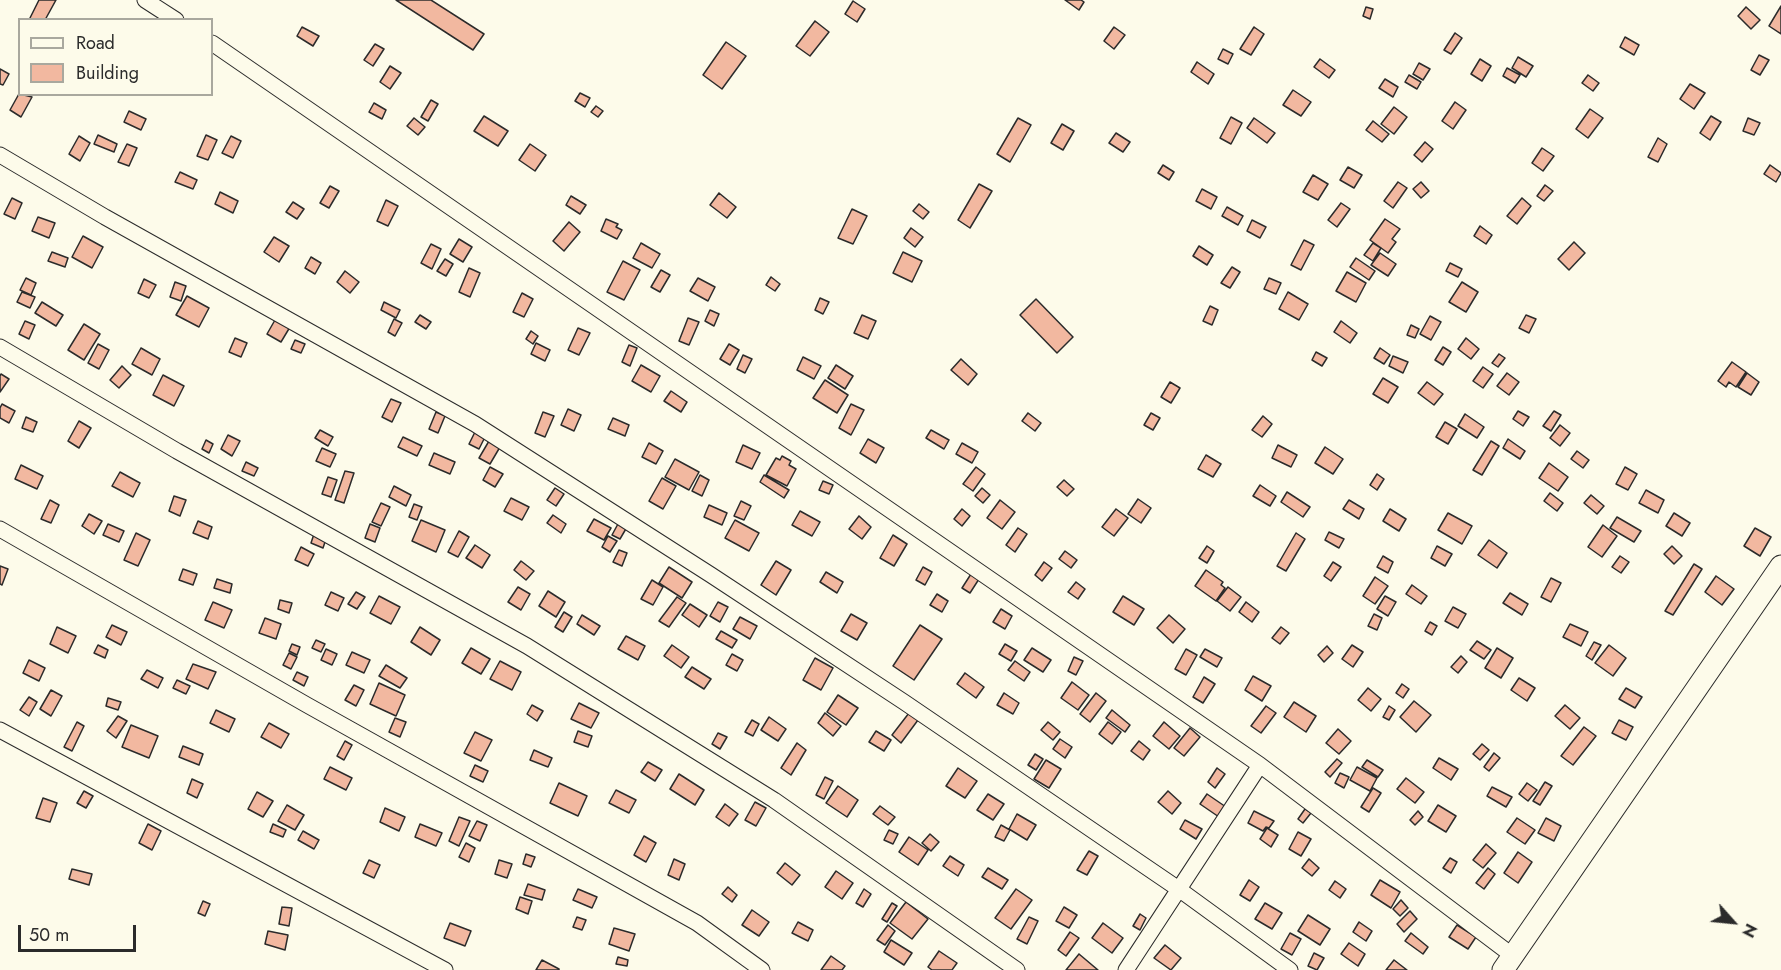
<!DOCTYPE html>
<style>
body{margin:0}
#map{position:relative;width:1781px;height:970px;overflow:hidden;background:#fdfbea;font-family:Jost,sans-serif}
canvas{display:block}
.legend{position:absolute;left:18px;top:18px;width:195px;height:78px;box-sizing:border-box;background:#fdfbea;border:2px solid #a9a89e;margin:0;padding:8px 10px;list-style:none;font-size:18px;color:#2b2b2b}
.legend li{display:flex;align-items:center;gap:12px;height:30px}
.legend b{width:30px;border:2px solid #a9a89e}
.north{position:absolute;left:1703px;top:892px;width:60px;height:60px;-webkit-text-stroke:4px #fdfbea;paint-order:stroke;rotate:117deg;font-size:16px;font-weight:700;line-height:24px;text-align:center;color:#2b2b2b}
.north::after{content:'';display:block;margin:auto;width:21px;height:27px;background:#2b2b2b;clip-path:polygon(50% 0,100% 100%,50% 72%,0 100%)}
.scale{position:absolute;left:18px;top:925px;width:118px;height:27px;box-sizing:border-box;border:3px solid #2b2b2b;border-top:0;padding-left:8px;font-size:18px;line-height:21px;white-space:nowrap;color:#2b2b2b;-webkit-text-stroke:4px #fdfbea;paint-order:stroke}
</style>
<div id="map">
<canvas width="1781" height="970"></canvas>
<ul class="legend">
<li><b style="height:8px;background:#fdfbea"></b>Road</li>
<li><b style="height:16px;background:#f2b8a0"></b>Building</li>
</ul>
<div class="north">N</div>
<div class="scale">50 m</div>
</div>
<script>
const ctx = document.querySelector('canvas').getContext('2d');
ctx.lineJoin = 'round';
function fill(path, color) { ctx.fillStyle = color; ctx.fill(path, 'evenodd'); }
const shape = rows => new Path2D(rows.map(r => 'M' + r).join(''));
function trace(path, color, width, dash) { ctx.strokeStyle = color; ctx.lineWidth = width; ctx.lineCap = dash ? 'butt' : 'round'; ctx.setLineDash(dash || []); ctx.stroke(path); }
const building = shape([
 [39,0,56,0,45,20,29,20,39,0],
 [396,0,431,0,484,34,473,50,396,0],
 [1065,0,1081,0,1084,2,1079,10,1065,0],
 [853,1,865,9,857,22,845,14,853,1],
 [1781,6,1781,34,1769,26,1781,6],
 [1366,7,1373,9,1370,19,1363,16,1366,7],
 [1746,7,1760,20,1751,29,1738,16,1746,7],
 [815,21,829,32,810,56,796,46,815,21],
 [302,27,319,36,313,46,297,36,302,27],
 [1114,27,1125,35,1114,49,1104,41,1114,27],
 [1254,27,1264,34,1251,55,1240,49,1254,27],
 [1455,33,1462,38,1451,54,1444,50,1455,33],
 [1625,37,1639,45,1634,55,1620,47,1625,37],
 [726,42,746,56,722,89,703,75,726,42],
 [375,44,384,49,373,66,364,60,375,44],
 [1223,49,1233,54,1228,64,1218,59,1223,49],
 [1759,55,1769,60,1760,75,1751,70,1759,55],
 [1518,57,1533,66,1526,77,1512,68,1518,57],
 [1320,59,1335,70,1329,78,1314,67,1320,59],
 [1480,59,1491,66,1482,81,1471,74,1480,59],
 [1197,62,1214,74,1208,84,1191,72,1197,62],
 [1419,63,1430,69,1423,80,1413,74,1419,63],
 [390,66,401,73,390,89,380,82,390,66],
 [1507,68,1520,75,1515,83,1503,76,1507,68],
 [0,69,9,74,3,85,0,84,0,69],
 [1409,75,1421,82,1417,89,1405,82,1409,75],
 [1588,75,1599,83,1593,91,1582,83,1588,75],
 [1385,79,1398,87,1393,97,1379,88,1385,79],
 [1690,84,1705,93,1694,109,1680,99,1690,84],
 [1293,90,1311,102,1301,116,1283,105,1293,90],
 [20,92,20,94,32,97,21,117,10,110,20,92],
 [580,93,590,98,585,107,575,101,580,93],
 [431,100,438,104,428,121,421,117,431,100],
 [1455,102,1466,110,1453,129,1442,121,1455,102],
 [374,103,386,110,382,119,369,112,374,103],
 [596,106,603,111,598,117,591,112,596,106],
 [1394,107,1407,117,1394,134,1381,124,1394,107],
 [1590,109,1603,118,1588,138,1576,129,1590,109],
 [129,111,146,119,141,130,124,122,129,111],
 [484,116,508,131,498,146,474,131,484,116],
 [1711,116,1721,122,1710,140,1700,133,1711,116],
 [1231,117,1242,123,1231,144,1220,138,1231,117],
 [414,118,425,127,418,135,407,126,414,118],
 [1018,118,1031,125,1010,162,997,154,1018,118],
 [1254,118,1275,133,1267,143,1247,128,1254,118],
 [1748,118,1760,123,1754,135,1743,131,1748,118],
 [1373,121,1389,134,1382,142,1366,130,1373,121],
 [1062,124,1074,131,1063,150,1051,143,1062,124],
 [1116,133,1130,142,1123,152,1109,143,1116,133],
 [98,135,117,144,114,152,94,144,98,135],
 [206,135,217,140,208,160,197,156,206,135],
 [79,136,90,143,80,161,69,154,79,136],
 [231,136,241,141,233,158,222,153,231,136],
 [1658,138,1667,144,1658,162,1648,157,1658,138],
 [1425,142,1433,149,1422,162,1414,155,1425,142],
 [127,144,137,148,129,166,118,162,127,144],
 [530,144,546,155,535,171,519,160,530,144],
 [1542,148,1554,156,1543,171,1532,163,1542,148],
 [1163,165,1174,172,1169,180,1158,173,1163,165],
 [1770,165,1781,173,1776,182,1764,174,1770,165],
 [1348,167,1362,175,1354,188,1340,180,1348,167],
 [180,172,197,180,193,189,175,182,180,172],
 [1313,175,1328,184,1318,200,1303,192,1313,175],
 [1398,182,1407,188,1393,208,1384,201,1398,182],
 [1421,182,1429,191,1421,198,1413,189,1421,182],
 [979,184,992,191,970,228,958,220,979,184],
 [1545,185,1553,191,1544,201,1537,196,1545,185],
 [330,186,339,191,329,208,320,203,330,186],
 [1202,189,1217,197,1211,209,1196,201,1202,189],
 [220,192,238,201,233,213,215,204,220,192],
 [719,193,736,207,727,218,710,205,719,193],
 [571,196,586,205,580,214,566,205,571,196],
 [12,198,22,203,15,219,4,214,12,198],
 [1522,198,1531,206,1517,224,1507,216,1522,198],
 [386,200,398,206,388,226,377,221,386,200],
 [293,202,304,209,297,219,286,212,293,202],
 [1341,203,1350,209,1337,227,1328,220,1341,203],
 [919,204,929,212,923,219,913,211,919,204],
 [1227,207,1243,216,1238,225,1222,216,1227,207],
 [852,209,867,216,853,244,838,238,852,209],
 [38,217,55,223,49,238,32,231,38,217],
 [606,219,618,224,616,227,622,230,617,239,601,231,606,219],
 [1385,219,1400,229,1392,239,1396,242,1388,253,1370,240,1385,219],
 [1252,220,1266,227,1260,238,1247,231,1252,220],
 [569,222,580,232,564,251,553,241,569,222],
 [1480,226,1492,235,1486,244,1474,236,1480,226],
 [911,228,923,237,915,247,904,238,911,228],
 [83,236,103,247,92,268,72,257,83,236],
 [274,237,289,246,279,262,264,252,274,237],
 [459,239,472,247,463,262,450,254,459,239],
 [1304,240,1314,245,1301,270,1291,265,1304,240],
 [1574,242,1585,253,1569,270,1558,259,1574,242],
 [641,243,660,254,652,268,633,258,641,243],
 [1373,243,1381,248,1373,261,1364,255,1373,243],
 [431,244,441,249,432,269,421,263,431,244],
 [1199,246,1213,255,1207,265,1193,256,1199,246],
 [52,252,68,258,65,267,48,261,52,252],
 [903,252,922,261,912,282,893,273,903,252],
 [1380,253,1396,264,1388,276,1371,265,1380,253],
 [311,257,321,263,315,274,305,268,311,257],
 [1356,258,1375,271,1369,280,1350,267,1356,258],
 [445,259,453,264,446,276,437,271,445,259],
 [623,261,640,270,624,300,607,292,623,261],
 [1450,263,1462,269,1458,277,1446,271,1450,263],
 [1232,267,1240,272,1230,288,1221,283,1232,267],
 [469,268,480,273,470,297,459,292,469,268],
 [661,270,670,275,660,292,651,287,661,270],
 [345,271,359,282,350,293,337,282,345,271],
 [1347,272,1366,283,1356,302,1336,291,1347,272],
 [771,277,780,284,775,291,766,285,771,277],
 [26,278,36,283,31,295,20,290,26,278],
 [698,278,715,287,708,301,690,291,698,278],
 [1269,278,1281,283,1276,294,1264,289,1269,278],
 [144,279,156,285,149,298,138,293,144,279],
 [175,282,186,286,181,301,170,297,175,282],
 [1462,282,1478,292,1466,312,1449,302,1462,282],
 [22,292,35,297,30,308,17,302,22,292],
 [1288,292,1308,304,1299,320,1279,309,1288,292],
 [522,293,533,299,524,317,513,312,522,293],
 [187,296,209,308,199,327,176,315,187,296],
 [820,298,829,302,823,314,815,310,820,298],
 [1036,299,1073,337,1057,353,1020,315,1036,299],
 [42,302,63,315,56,326,35,313,42,302],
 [384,302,400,310,396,318,381,310,384,302],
 [1210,306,1218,310,1212,325,1203,321,1210,306],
 [710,310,719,314,714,326,705,321,710,310],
 [420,315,431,322,426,329,415,322,420,315],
 [862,315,876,321,868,339,854,333,862,315],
 [1526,315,1536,319,1529,333,1519,328,1526,315],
 [1430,316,1441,322,1431,340,1420,334,1430,316],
 [688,318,699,322,689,345,679,341,688,318],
 [394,319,402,323,395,336,388,332,394,319],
 [275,320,290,327,281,342,267,334,275,320],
 [25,321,35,325,29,339,19,334,25,321],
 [1341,321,1357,333,1350,343,1334,332,1341,321],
 [84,324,100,334,84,360,68,350,84,324],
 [1411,325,1419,329,1415,338,1407,335,1411,325],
 [578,328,590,333,579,355,568,350,578,328],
 [531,331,538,336,533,344,526,339,531,331],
 [235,338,247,343,241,357,229,352,235,338],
 [1466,338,1479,349,1471,359,1458,349,1466,338],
 [295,340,305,344,301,353,291,349,295,340],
 [536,343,550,350,545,361,531,354,536,343],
 [98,344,109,350,99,369,88,363,98,344],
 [729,344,739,350,730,365,720,359,729,344],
 [629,345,637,348,630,366,622,362,629,345],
 [1443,347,1451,352,1443,365,1435,360,1443,347],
 [141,348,160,359,152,375,132,364,141,348],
 [1380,348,1390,355,1384,364,1374,358,1380,348],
 [1316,352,1327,358,1322,366,1312,360,1316,352],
 [1499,354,1505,358,1498,367,1492,363,1499,354],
 [743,355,752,359,745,373,737,369,743,355],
 [1393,356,1408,362,1403,373,1389,366,1393,356],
 [803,357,821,366,814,379,797,370,803,357],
 [961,359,977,374,968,385,951,370,961,359],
 [1732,362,1746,372,1736,387,1729,382,1726,387,1718,381,1732,362],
 [641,365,660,376,651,392,632,381,641,365],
 [836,365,853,376,845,389,828,378,836,365],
 [122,366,131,375,119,388,110,380,122,366],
 [1483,367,1493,374,1483,388,1473,381,1483,367],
 [1507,373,1519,382,1509,395,1497,386,1507,373],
 [1747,373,1759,382,1751,395,1738,387,1747,373],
 [1,374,9,379,0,392,0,376,1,374],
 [163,375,184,386,174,406,153,395,163,375],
 [1383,378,1398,387,1388,403,1373,394,1383,378],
 [825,380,848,395,837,413,813,398,825,380],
 [1170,382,1180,388,1171,403,1161,397,1170,382],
 [1427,382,1443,394,1434,405,1418,393,1427,382],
 [671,391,687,402,681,412,664,401,671,391],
 [391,399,401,403,392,422,382,417,391,399],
 [2,404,15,411,9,423,0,418,0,408,2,404],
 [851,404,864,410,851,435,839,428,851,404],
 [568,409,581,415,574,431,561,425,568,409],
 [1518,411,1529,417,1523,426,1513,419,1518,411],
 [1554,411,1561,415,1551,431,1543,426,1554,411],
 [436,412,445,416,438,433,429,429,436,412],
 [543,412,554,416,545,437,535,433,543,412],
 [1028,413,1041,423,1035,431,1022,421,1028,413],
 [1151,413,1160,418,1153,430,1144,425,1151,413],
 [1465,414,1484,427,1477,438,1458,426,1465,414],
 [1263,416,1272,424,1262,437,1252,430,1263,416],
 [26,417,37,422,33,432,22,428,26,417],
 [613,418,629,425,625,436,608,429,613,418],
 [79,421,91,428,79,448,68,441,79,421],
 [1445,422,1457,429,1448,444,1436,437,1445,422],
 [1560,425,1570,433,1560,446,1550,438,1560,425],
 [320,430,333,437,328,446,315,438,320,430],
 [931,430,949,440,944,449,926,438,931,430],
 [475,432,485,437,479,449,469,444,475,432],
 [228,435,240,441,232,456,221,449,228,435],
 [403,437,422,446,417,456,398,447,403,437],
 [868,439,884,448,876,463,860,453,868,439],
 [1508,439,1525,451,1520,459,1503,448,1508,439],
 [206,440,213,444,209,453,202,449,206,440],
 [489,441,500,447,490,464,479,458,489,441],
 [1491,441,1499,446,1482,475,1473,470,1491,441],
 [649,443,663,451,656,464,642,457,649,443],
 [962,443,978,452,972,463,956,454,962,443],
 [743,445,760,453,752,469,736,462,743,445],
 [1278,445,1297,455,1291,467,1272,458,1278,445],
 [1325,447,1343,459,1333,474,1315,463,1325,447],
 [322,448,336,454,330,467,316,461,322,448],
 [1577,451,1589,460,1583,468,1571,459,1577,451],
 [434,453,455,462,450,474,429,465,434,453],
 [1206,455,1221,464,1213,477,1198,469,1206,455],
 [782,456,791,461,789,465,796,469,787,486,766,475,776,458,780,460,782,456],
 [675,459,699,472,689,490,665,477,675,459],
 [246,462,258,468,254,476,242,471,246,462],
 [1549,463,1568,477,1558,491,1539,478,1549,463],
 [21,465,43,476,37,489,15,479,21,465],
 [490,467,503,474,495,487,483,480,490,467],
 [976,467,985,474,973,491,963,484,976,467],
 [1625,467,1637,474,1628,490,1616,484,1625,467],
 [345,471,354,473,344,503,335,500,345,471],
 [120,472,140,483,133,497,112,486,120,472],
 [1377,474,1384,479,1377,490,1370,485,1377,474],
 [700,475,709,480,702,496,692,491,700,475],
 [764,475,789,490,784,498,760,482,764,475],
 [328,477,337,480,331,497,322,494,328,477],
 [662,478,676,486,663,509,649,501,662,478],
 [1064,480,1074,489,1067,496,1057,487,1064,480],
 [823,481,833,485,829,494,819,490,823,481],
 [1260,485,1276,496,1270,506,1253,496,1260,485],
 [394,486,411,495,406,506,389,497,394,486],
 [555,488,564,494,556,506,547,500,555,488],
 [982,488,990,495,983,503,975,496,982,488],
 [1646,490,1664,500,1658,513,1639,503,1646,490],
 [1287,492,1310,507,1303,517,1281,502,1287,492],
 [1550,493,1563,503,1557,511,1544,501,1550,493],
 [1591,495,1604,506,1597,514,1584,503,1591,495],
 [174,496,186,500,180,516,169,511,174,496],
 [511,498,529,507,522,520,504,511,511,498],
 [1138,499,1151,508,1141,523,1128,514,1138,499],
 [50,500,59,505,51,523,41,519,50,500],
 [1000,500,1015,512,1002,529,987,518,1000,500],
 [1349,500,1364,509,1359,519,1343,509,1349,500],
 [741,501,751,506,744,520,734,516,741,501],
 [381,503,390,507,381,526,372,522,381,503],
 [414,504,422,507,417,520,409,517,414,504],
 [709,505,727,513,722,525,704,517,709,505],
 [962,509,970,516,962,526,954,519,962,509],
 [1116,509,1128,518,1114,536,1102,527,1116,509],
 [1390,509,1406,519,1399,531,1383,521,1390,509],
 [800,511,820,522,812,536,792,525,800,511],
 [1448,513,1472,526,1462,544,1438,530,1448,513],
 [1674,513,1690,523,1682,536,1666,526,1674,513],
 [89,514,102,521,94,534,82,526,89,514],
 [553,515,566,524,561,533,547,523,553,515],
 [859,516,871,527,862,539,849,529,859,516],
 [1617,517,1641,531,1634,542,1610,528,1617,517],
 [594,519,611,528,604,540,587,531,594,519],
 [421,520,445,530,436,552,412,541,421,520],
 [735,520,759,533,749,551,725,538,735,520],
 [198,521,212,527,208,539,193,533,198,521],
 [619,522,627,527,620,539,612,535,619,522],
 [108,524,124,531,119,542,103,535,108,524],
 [370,524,380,528,375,542,365,538,370,524],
 [1603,525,1617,536,1602,557,1588,547,1603,525],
 [1018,528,1027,534,1015,552,1006,545,1018,528],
 [1755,528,1771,537,1760,556,1744,546,1755,528],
 [459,531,469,537,458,557,448,552,459,531],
 [1329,532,1344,539,1339,548,1325,540,1329,532],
 [136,533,150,540,138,566,124,560,136,533],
 [1296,533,1305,539,1286,571,1277,566,1296,533],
 [314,534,326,539,323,548,311,543,314,534],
 [893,535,907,544,894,566,880,558,893,535],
 [608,536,617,541,610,552,602,547,608,536],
 [1489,540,1507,553,1497,568,1478,555,1489,540],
 [475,545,490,555,482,568,466,558,475,545],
 [1207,546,1214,551,1207,563,1199,558,1207,546],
 [1437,546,1452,554,1445,566,1431,558,1437,546],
 [1672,546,1682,556,1674,564,1664,554,1672,546],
 [301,547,314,554,308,566,295,560,301,547],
 [619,550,627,553,622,566,613,562,619,550],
 [1065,551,1077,560,1071,568,1059,559,1065,551],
 [1383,556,1393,562,1388,573,1377,567,1383,556],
 [1620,556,1629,562,1621,573,1612,567,1620,556],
 [521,561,534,571,526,580,514,570,521,561],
 [776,561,791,570,776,595,761,585,776,561],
 [1044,562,1052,568,1042,581,1035,575,1044,562],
 [1333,562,1341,567,1331,581,1324,576,1333,562],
 [1694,564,1702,569,1673,615,1665,611,1694,564],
 [0,566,8,569,2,585,0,584,0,566],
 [669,567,692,582,682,598,659,583,669,567],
 [923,567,932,572,925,585,916,580,923,567],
 [183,569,197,574,193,585,179,580,183,569],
 [1206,570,1223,582,1221,585,1225,588,1216,601,1195,586,1206,570],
 [826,572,843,582,837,593,820,582,826,572],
 [971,574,979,579,970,593,962,588,971,574],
 [1716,576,1734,589,1722,605,1705,592,1716,576],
 [1375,577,1388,586,1375,604,1363,596,1375,577],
 [1551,578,1561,583,1551,602,1541,597,1551,578],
 [217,579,232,584,230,593,214,588,217,579],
 [652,580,663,587,653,605,641,599,652,580],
 [1076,582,1085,589,1078,599,1068,592,1076,582],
 [1412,585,1427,596,1421,604,1406,594,1412,585],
 [518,587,530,594,521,610,508,602,518,587],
 [1228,587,1241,597,1230,611,1217,601,1228,587],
 [548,591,565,602,556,617,539,606,548,591],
 [331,592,344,598,338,611,325,605,331,592],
 [356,592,365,597,357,609,348,604,356,592],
 [1510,593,1528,604,1522,615,1503,603,1510,593],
 [937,594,948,601,942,612,930,605,937,594],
 [379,596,400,607,391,624,370,613,379,596],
 [1123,596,1144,609,1134,625,1113,612,1123,596],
 [1385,596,1396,602,1388,616,1377,609,1385,596],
 [677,597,686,603,669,627,659,621,677,597],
 [280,600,292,603,289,613,278,609,280,600],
 [213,602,232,610,224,628,205,620,213,602],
 [718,602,728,607,720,622,710,616,718,602],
 [1246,602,1259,612,1252,622,1239,612,1246,602],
 [690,604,707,615,699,627,682,615,690,604],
 [1453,607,1466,614,1458,628,1445,621,1453,607],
 [1001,609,1012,616,1005,629,993,622,1001,609],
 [564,612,572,617,563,632,555,627,564,612],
 [851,614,867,623,857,640,841,631,851,614],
 [1374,614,1382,618,1377,630,1368,626,1374,614],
 [582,615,600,626,594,635,577,624,582,615],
 [1169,615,1185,629,1173,643,1157,628,1169,615],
 [740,617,757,626,750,639,733,629,740,617],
 [265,618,281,624,276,639,259,633,265,618],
 [1430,622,1437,626,1432,635,1425,631,1430,622],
 [1570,624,1588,632,1581,646,1563,637,1570,624],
 [112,625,127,632,121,645,106,637,112,625],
 [920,625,942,639,914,680,893,666,920,625],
 [57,627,76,636,68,653,50,644,57,627],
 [420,627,440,640,431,655,411,642,420,627],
 [1281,627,1289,633,1280,644,1272,638,1281,627],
 [721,631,737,640,732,648,716,639,721,631],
 [626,636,645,646,638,660,618,649,626,636],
 [316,640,325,644,321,652,312,648,316,640],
 [1477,641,1491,650,1484,659,1470,650,1477,641],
 [1594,642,1601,645,1592,660,1586,656,1594,642],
 [292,644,300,647,297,655,289,651,292,644],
 [1005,644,1017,651,1011,661,999,654,1005,644],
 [98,645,108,650,105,658,94,653,98,645],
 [672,645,689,657,681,668,664,656,672,645],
 [1352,645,1363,652,1353,667,1342,659,1352,645],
 [1609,645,1626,658,1613,676,1595,663,1609,645],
 [1327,646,1333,653,1324,662,1318,655,1327,646],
 [471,648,490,659,481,674,462,663,471,648],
 [1032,648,1051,660,1043,672,1024,660,1032,648],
 [1497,648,1513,658,1501,678,1485,668,1497,648],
 [326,649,337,654,332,665,321,660,326,649],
 [1186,649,1197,655,1186,675,1175,669,1186,649],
 [1205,649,1222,658,1217,667,1200,657,1205,649],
 [352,652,370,660,364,673,346,665,352,652],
 [289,653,297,657,291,669,283,665,289,653],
 [732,654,743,660,737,671,726,665,732,654],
 [1461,656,1467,662,1458,673,1451,667,1461,656],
 [1074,657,1083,661,1076,675,1068,671,1074,657],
 [815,658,833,668,821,690,803,680,815,658],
 [29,660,45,668,39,681,23,673,29,660],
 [500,661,521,672,512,690,490,679,500,661],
 [1015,661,1030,672,1024,681,1008,670,1015,661],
 [193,664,216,672,208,689,186,679,193,664],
 [386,665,407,678,400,688,379,676,386,665],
 [692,667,711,679,704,689,685,677,692,667],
 [147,670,163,678,158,688,141,679,147,670],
 [297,672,308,677,304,686,293,680,297,672],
 [965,673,984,687,976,698,957,684,965,673],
 [1253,676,1271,686,1262,701,1245,690,1253,676],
 [1204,677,1215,684,1203,703,1193,697,1204,677],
 [1519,678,1535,688,1527,701,1511,690,1519,678],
 [177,680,190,686,186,694,173,688,177,680],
 [1072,682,1089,695,1078,710,1061,698,1072,682],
 [379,683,405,695,396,716,370,704,379,683],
 [1402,684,1409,689,1403,698,1396,693,1402,684],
 [354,685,364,690,356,706,345,700,354,685],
 [1368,688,1381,699,1371,711,1358,700,1368,688],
 [1626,688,1642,697,1635,708,1619,699,1626,688],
 [51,690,62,696,51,716,40,709,51,690],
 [1004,693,1019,703,1013,714,997,705,1004,693],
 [1096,693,1106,701,1090,722,1080,714,1096,693],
 [838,695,858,708,846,725,827,712,838,695],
 [29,697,37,702,29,716,20,710,29,697],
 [108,698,121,702,118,710,106,706,108,698],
 [1414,701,1431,715,1416,732,1400,717,1414,701],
 [1294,702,1316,716,1306,732,1284,717,1294,702],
 [579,703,599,713,591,728,571,719,579,703],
 [532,705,543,711,537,721,527,714,532,705],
 [1565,705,1580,718,1570,729,1555,716,1565,705],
 [1266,706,1276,713,1261,733,1251,726,1266,706],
 [1389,706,1395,710,1389,720,1383,717,1389,706],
 [216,710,235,719,229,732,210,723,216,710],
 [1112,710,1130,725,1125,732,1106,718,1112,710],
 [825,713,841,726,833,736,818,723,825,713],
 [909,713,918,720,901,743,892,735,909,713],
 [118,716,127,721,116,738,107,731,118,716],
 [769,717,786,729,778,741,761,730,769,717],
 [395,718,406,722,400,737,389,732,395,718],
 [752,720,759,724,753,736,745,732,752,720],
 [1619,720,1633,727,1626,740,1612,733,1619,720],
 [77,722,84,726,72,751,64,747,77,722],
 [1048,722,1060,732,1053,740,1041,730,1048,722],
 [1108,722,1121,732,1112,744,1099,734,1108,722],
 [1164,722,1180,736,1169,749,1153,736,1164,722],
 [269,723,289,734,281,748,261,737,269,723],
 [131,725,158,736,149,758,122,747,131,725],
 [1584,727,1596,736,1573,765,1561,756,1584,727],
 [1190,728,1200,737,1184,756,1174,748,1190,728],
 [1338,729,1351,741,1339,754,1326,743,1338,729],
 [578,731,592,736,588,747,574,742,578,731],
 [876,731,891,740,884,751,869,742,876,731],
 [475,732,492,740,481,761,464,753,475,732],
 [718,733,727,737,720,749,712,744,718,733],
 [1060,739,1072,747,1065,758,1053,749,1060,739],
 [345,741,352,745,344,760,337,756,345,741],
 [1139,741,1150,750,1143,760,1131,751,1139,741],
 [797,743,806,750,791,775,781,768,797,743],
 [1482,744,1489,750,1480,760,1473,754,1482,744],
 [183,746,203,754,199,765,179,757,183,746],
 [534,750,552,758,548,767,530,760,534,750],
 [1494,753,1500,758,1489,771,1484,767,1494,753],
 [1035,754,1043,759,1036,770,1028,765,1035,754],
 [1439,758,1458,769,1451,780,1433,768,1439,758],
 [1337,759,1342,763,1330,777,1325,772,1337,759],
 [1046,760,1061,769,1049,788,1034,779,1046,760],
 [1367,760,1383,770,1378,777,1362,767,1367,760],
 [648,762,662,770,655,781,641,772,648,762],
 [475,765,488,771,483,782,470,776,475,765],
 [330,767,352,778,346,790,324,779,330,767],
 [1357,767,1377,778,1370,791,1350,780,1357,767],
 [958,768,977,781,965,798,946,786,958,768],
 [1217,768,1225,774,1215,788,1208,782,1217,768],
 [1340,773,1349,777,1344,788,1335,783,1340,773],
 [679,774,704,790,695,805,670,789,679,774],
 [825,777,833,781,824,799,816,795,825,777],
 [1406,778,1424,792,1415,803,1397,789,1406,778],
 [192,779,203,784,197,798,187,793,192,779],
 [1545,782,1552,786,1540,805,1533,801,1545,782],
 [559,783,587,796,578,816,550,803,559,783],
 [1527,783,1537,790,1528,801,1519,794,1527,783],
 [838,786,858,800,847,817,826,803,838,786],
 [1492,787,1512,797,1506,807,1487,796,1492,787],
 [1373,788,1381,793,1369,812,1361,807,1373,788],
 [616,790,636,800,629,813,609,803,616,790],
 [84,791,93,796,86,808,77,803,84,791],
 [1168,791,1181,803,1172,814,1158,802,1168,791],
 [257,792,273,801,263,817,248,809,257,792],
 [988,794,1004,804,993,820,977,810,988,794],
 [1207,794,1226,807,1219,817,1200,804,1207,794],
 [43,798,57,803,50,822,36,818,43,798],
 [755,802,766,808,756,826,745,820,755,802],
 [725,804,738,814,729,826,716,817,725,804],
 [287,805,304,815,295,830,278,821,287,805],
 [1438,805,1456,816,1446,832,1428,821,1438,805],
 [880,806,895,817,888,825,873,814,880,806],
 [385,808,405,817,399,831,380,822,385,808],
 [1305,809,1311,813,1303,823,1298,819,1305,809],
 [1254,811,1274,821,1269,828,1266,827,1263,831,1248,823,1254,811],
 [1418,811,1423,817,1415,825,1410,820,1418,811],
 [1017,814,1036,825,1027,840,1009,829,1017,814],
 [459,817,470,821,459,846,449,841,459,817],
 [1517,818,1535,830,1525,844,1507,832,1517,818],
 [1546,818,1561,826,1554,841,1538,833,1546,818],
 [1185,820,1202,829,1196,839,1180,829,1185,820],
 [477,821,487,825,480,841,469,836,477,821],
 [148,824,161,831,152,850,139,843,148,824],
 [273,824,286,830,283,837,270,832,273,824],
 [420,824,442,833,436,846,415,837,420,824],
 [1001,825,1010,830,1004,841,995,837,1001,825],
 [1267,828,1278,835,1271,847,1260,839,1267,828],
 [889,830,898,834,893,844,884,840,889,830],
 [303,831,319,840,314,849,298,840,303,831],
 [1298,832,1311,839,1301,856,1289,849,1298,832],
 [930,834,939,842,931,851,922,843,930,834],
 [644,836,656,843,646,862,634,855,644,836],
 [909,837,928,850,918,865,899,852,909,837],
 [466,843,475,848,469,862,459,857,466,843],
 [1486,844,1496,853,1483,868,1473,860,1486,844],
 [1089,851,1098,856,1087,875,1077,870,1089,851],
 [1518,852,1532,862,1518,883,1504,873,1518,852],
 [526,854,535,857,531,867,523,864,526,854],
 [950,856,964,865,958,876,943,866,950,856],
 [1450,858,1457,862,1451,873,1443,868,1450,858],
 [674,859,685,864,679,880,668,875,674,859],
 [1309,859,1319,868,1312,876,1302,868,1309,859],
 [369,860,380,865,374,878,363,873,369,860],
 [499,860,512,864,507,878,495,874,499,860],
 [785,863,800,875,792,885,777,873,785,863],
 [988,868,1008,880,1002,889,982,877,988,868],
 [1488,868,1495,874,1484,889,1476,883,1488,868],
 [72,869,92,874,89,885,69,879,72,869],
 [836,871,853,883,842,899,825,887,836,871],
 [1249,880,1259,887,1250,901,1240,895,1249,880],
 [1380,880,1400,892,1391,908,1371,895,1380,880],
 [1335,881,1346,889,1340,898,1329,890,1335,881],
 [528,884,545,890,542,900,524,895,528,884],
 [728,887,737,895,732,902,722,894,728,887],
 [578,889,597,897,592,908,573,900,578,889],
 [864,889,871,894,863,907,856,903,864,889],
 [1016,889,1032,900,1011,929,995,918,1016,889],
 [520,897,532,901,528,914,516,909,520,897],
 [1401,900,1408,908,1400,916,1393,909,1401,900],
 [203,901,210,904,205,916,198,913,203,901],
 [906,902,928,919,912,939,890,923,906,902],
 [892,903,897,906,887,922,882,919,892,903],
 [1265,903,1282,913,1272,929,1255,919,1265,903],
 [282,907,292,908,289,926,279,924,282,907],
 [1064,907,1077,915,1069,928,1056,921,1064,907],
 [752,910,769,922,759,936,742,925,752,910],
 [1410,911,1417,919,1404,932,1397,924,1410,911],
 [1140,914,1146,918,1140,930,1133,926,1140,914],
 [1308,915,1330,929,1320,945,1298,931,1308,915],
 [577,917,586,920,582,930,573,927,577,917],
 [1029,917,1038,921,1027,944,1017,939,1029,917],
 [798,922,813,930,808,941,792,933,798,922],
 [1359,922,1372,931,1366,941,1353,932,1359,922],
 [450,923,471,931,465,946,444,938,450,923],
 [1103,923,1123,938,1112,953,1092,938,1103,923],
 [888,925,895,931,885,945,877,940,888,925],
 [1457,925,1476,937,1468,949,1449,937,1457,925],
 [614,928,635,934,629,951,609,944,614,928],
 [268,931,288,935,285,950,265,944,268,931],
 [1070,932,1079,938,1066,956,1058,950,1070,932],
 [1290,933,1301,939,1292,955,1281,949,1290,933],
 [1411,933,1428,947,1423,954,1405,941,1411,933],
 [891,940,912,953,904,965,884,952,891,940],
 [1349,943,1365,954,1358,966,1341,954,1349,943],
 [1165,945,1181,958,1171,970,1154,958,1165,945],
 [939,951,957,963,952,970,932,970,928,967,939,951],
 [1314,953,1324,958,1317,970,1308,966,1314,953],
 [1079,954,1098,970,1066,970,1079,954],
 [831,956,845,966,842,970,821,970,831,956],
 [618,957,628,960,627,966,616,964,618,957],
 [542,960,559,969,559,970,536,970,542,960],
 [1394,960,1407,970,1386,970,1394,960]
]);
fill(building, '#f2b8a0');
trace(building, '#2b2b2b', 1.5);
const street = shape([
 [145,0,176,20],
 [212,43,1260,765,1513,956],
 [0,155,105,217,475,424,711,575,904,702,1180,890,1290,970],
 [0,347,177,451,527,646,774,800,1017,970],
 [0,529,307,705,697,923,762,970],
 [0,730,445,970],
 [1126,970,1260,765]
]);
const secondary = shape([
 [1503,970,1781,566]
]);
trace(street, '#2b2b2b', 17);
trace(secondary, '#2b2b2b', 23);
trace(street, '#fdfbea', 15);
trace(secondary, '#fdfbea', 21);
</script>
